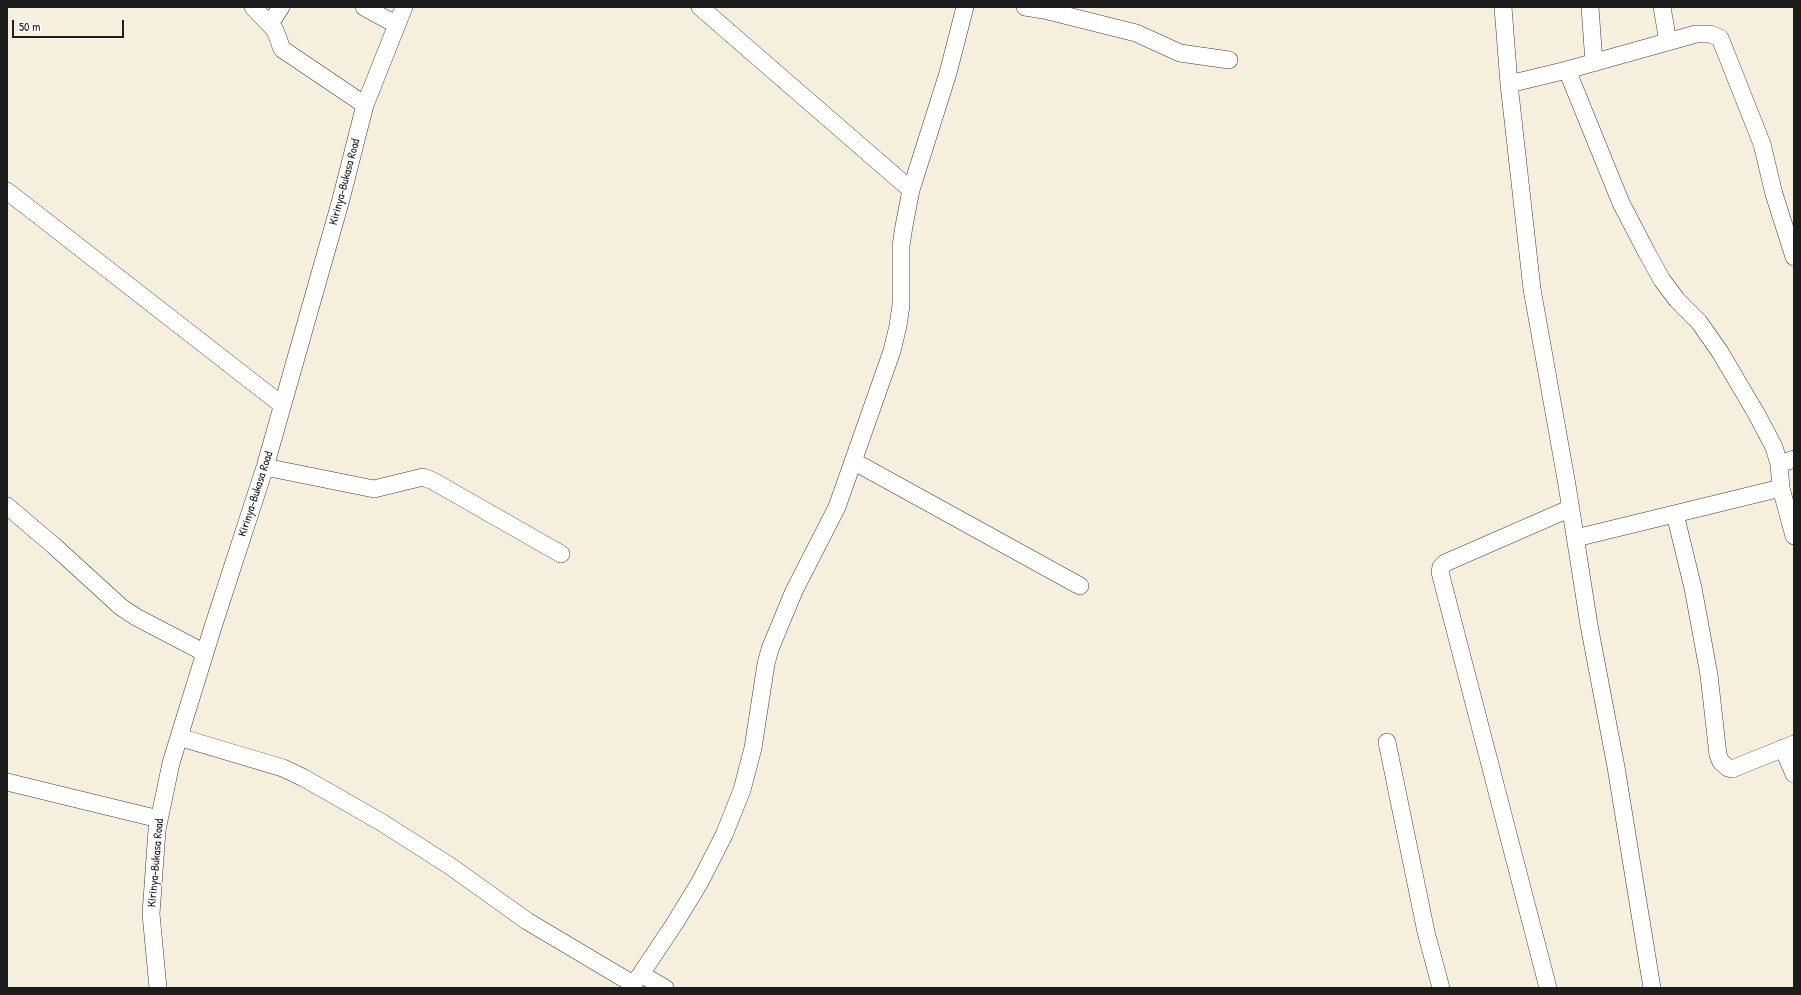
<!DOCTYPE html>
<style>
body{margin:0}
#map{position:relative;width:1801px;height:995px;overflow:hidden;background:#f7efde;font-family:"Patrick Hand",sans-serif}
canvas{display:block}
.frame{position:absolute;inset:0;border:8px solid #1c1c1c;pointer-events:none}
.scale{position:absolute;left:12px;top:20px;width:112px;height:18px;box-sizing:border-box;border:2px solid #1c1c1c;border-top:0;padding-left:5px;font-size:12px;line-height:14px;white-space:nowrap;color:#1c1c1c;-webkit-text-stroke:3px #fff;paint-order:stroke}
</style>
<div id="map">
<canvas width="1801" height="995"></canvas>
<div class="frame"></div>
<div class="scale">50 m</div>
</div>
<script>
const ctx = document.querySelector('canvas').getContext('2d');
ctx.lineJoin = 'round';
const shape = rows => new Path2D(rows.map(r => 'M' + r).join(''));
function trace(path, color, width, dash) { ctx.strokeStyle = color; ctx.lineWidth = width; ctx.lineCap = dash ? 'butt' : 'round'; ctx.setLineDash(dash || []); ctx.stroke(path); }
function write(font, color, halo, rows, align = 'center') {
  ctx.font = font + ' "Patrick Hand",sans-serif'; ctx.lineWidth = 3; ctx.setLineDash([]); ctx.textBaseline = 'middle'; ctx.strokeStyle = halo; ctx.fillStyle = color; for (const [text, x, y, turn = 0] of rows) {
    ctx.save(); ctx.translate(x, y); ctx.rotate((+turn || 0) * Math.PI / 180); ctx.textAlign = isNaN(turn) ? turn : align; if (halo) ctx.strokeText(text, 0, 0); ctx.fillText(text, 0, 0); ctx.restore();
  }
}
const minor = shape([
 [253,7,275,30,282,49,365,105],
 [364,7,397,25],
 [700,7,911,190],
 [1025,7,1044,10,1136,33,1180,53,1229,60],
 [1503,7,1509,84,1532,289,1567,485,1589,625,1616,767,1652,988],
 [1590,7,1594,63],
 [1662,7,1668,42],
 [270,24,281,7],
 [1567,70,1621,203,1647,253,1662,280,1677,300,1699,322,1720,352,1756,413,1774,447,1779,464,1781,488,1794,536],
 [1509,84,1567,70,1696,34,1710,34,1720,38,1762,144,1774,194,1794,257],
 [7,191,282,405],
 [853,461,1080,586],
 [1779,464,1794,459],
 [265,467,374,489,423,477,433,481,561,554],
 [7,506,53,545,121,607,136,617,205,653],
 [1675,514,1693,588,1709,675,1718,755,1721,762,1728,768,1732,769,1794,744],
 [1576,538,1781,488],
 [179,737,283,768,304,778,381,822,450,866,527,921,633,984],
 [1387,742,1426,932,1441,988],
 [1783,748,1794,774],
 [7,782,159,819],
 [641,974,665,988],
 [158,988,151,914,157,830,171,763,212,630,265,467,340,203,365,105,404,7],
 [630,988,641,974,675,923,700,882,724,835,742,790,753,748,766,664,770,649,794,591,837,507,892,351,898,326,901,305,901,246,904,226,911,190,948,73,965,7],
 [1548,988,1440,572,1441,567,1445,563,1571,508]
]);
trace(minor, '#3d3c39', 18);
trace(minor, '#fff', 17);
write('12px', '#1c1c1c', '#fff', [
 ["Kirinya-Bukasa Road",345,182,-75],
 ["Kirinya-Bukasa Road",256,494,-72],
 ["Kirinya-Bukasa Road",156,863,-85]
]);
</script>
